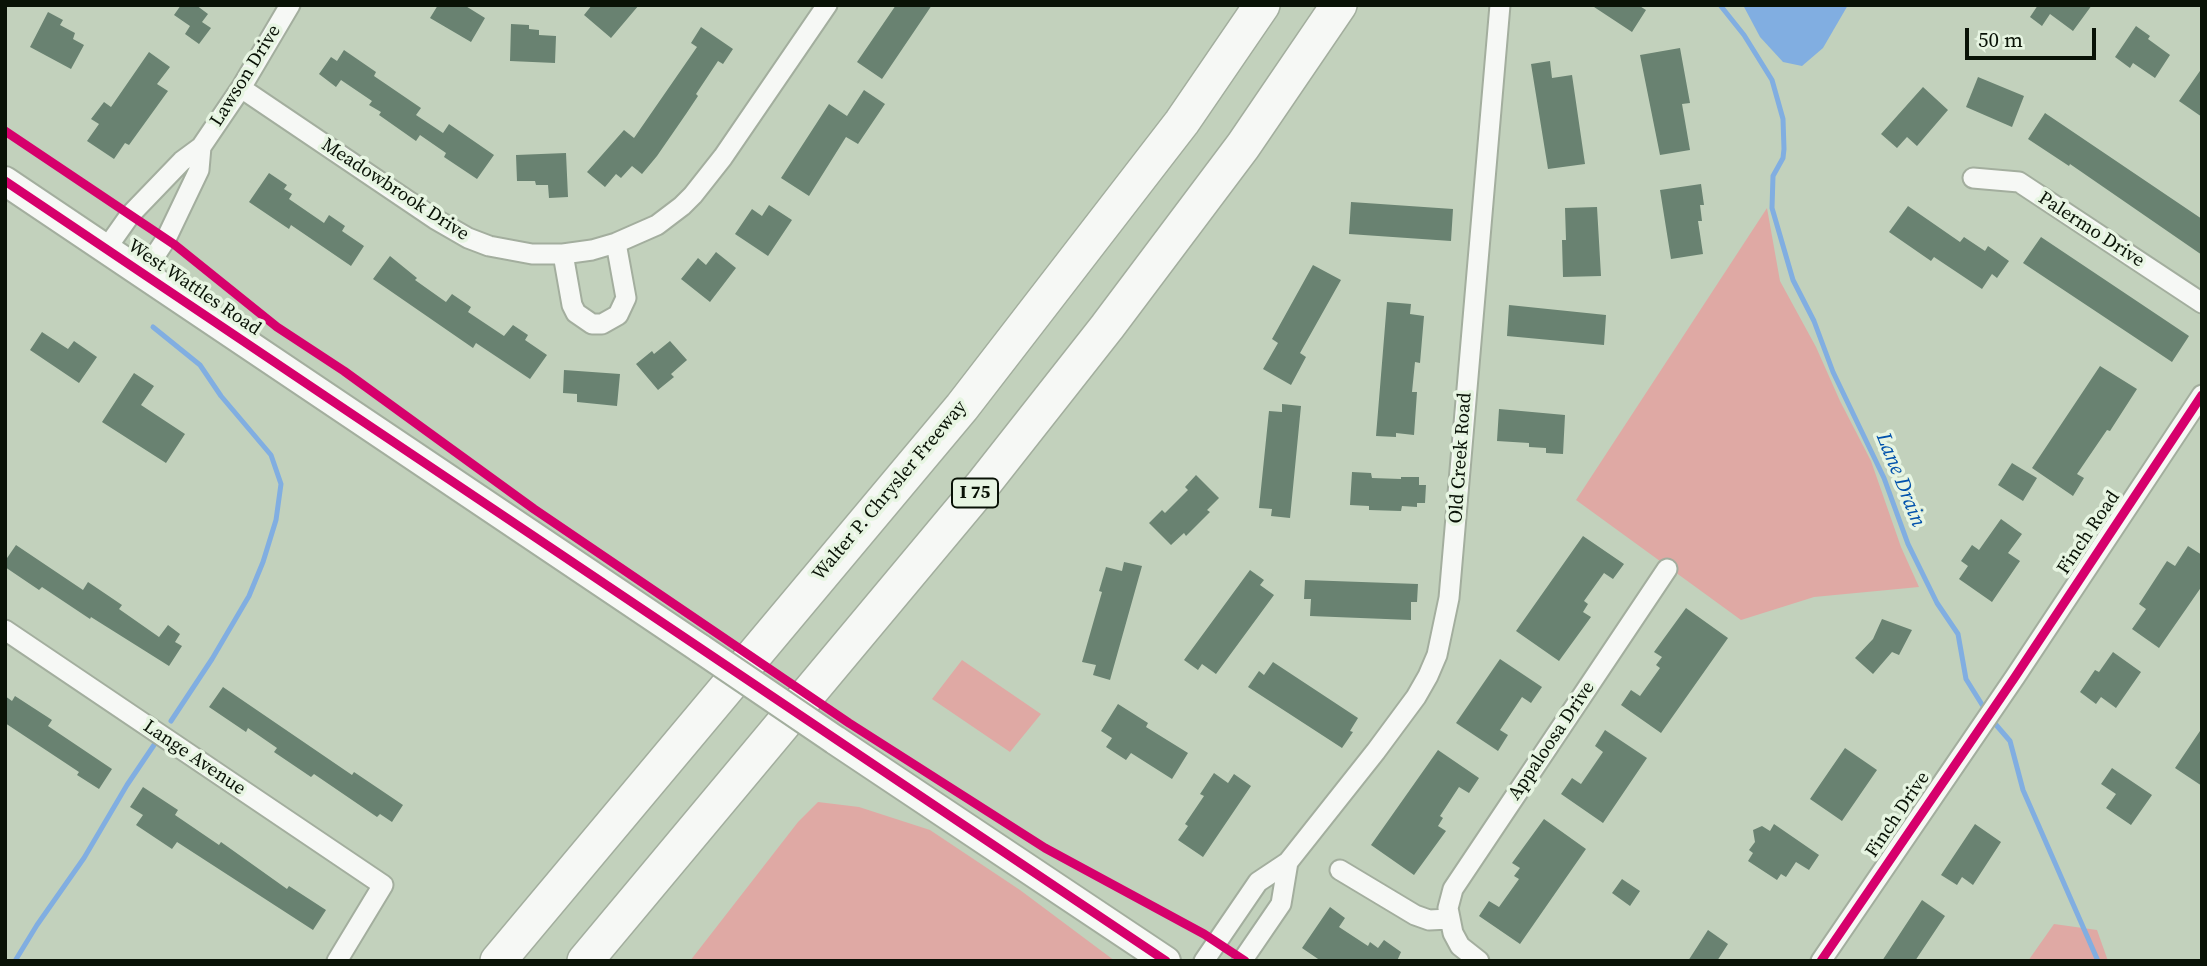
<!DOCTYPE html>
<style>
body{margin:0}
#map{position:relative;width:2207px;height:966px;overflow:hidden;background:#c2d1bc;font-family:"Source Serif 4",serif}
canvas{display:block}
.frame{position:absolute;inset:0;border:7px solid #091206;pointer-events:none}
.scale{position:absolute;left:1965px;top:28px;width:131px;height:32px;box-sizing:border-box;border:4px solid #091206;border-top:0;padding-left:9px;font-size:21px;line-height:24px;white-space:nowrap;color:#091206;-webkit-text-stroke:5px #e7f5e2;paint-order:stroke}
</style>
<div id="map">
<canvas width="2207" height="966"></canvas>
<div class="frame"></div>
<div class="scale">50 m</div>
</div>
<script>
const ctx = document.querySelector('canvas').getContext('2d');
ctx.lineJoin = 'round';
function fill(path, color) { ctx.fillStyle = color; ctx.fill(path, 'evenodd'); }
const shape = rows => new Path2D(rows.map(r => 'M' + r).join(''));
function trace(path, color, width, dash) { ctx.strokeStyle = color; ctx.lineWidth = width; ctx.lineCap = dash ? 'butt' : 'round'; ctx.setLineDash(dash || []); ctx.stroke(path); }
function write(font, color, halo, rows, align = 'center') {
  ctx.font = font + ' "Source Serif 4",serif'; ctx.lineWidth = 7; ctx.setLineDash([]); ctx.textBaseline = 'middle'; ctx.strokeStyle = halo; ctx.fillStyle = color; for (const [text, x, y, turn = 0] of rows) {
    ctx.save(); ctx.translate(x, y); ctx.rotate((+turn || 0) * Math.PI / 180); ctx.textAlign = isNaN(turn) ? turn : align; if (halo) ctx.strokeText(text, 0, 0); ctx.fillText(text, 0, 0); ctx.restore();
  }
}
fill(shape([
 [1767,208,1780,281,1816,347,1840,401,1871,461,1901,547,1919,587,1814,597,1741,620,1576,500],
 [962,660,1041,714,1010,752,932,699],
 [818,802,859,807,930,830,1020,890,1115,961,690,961,798,822],
 [2054,924,2097,930,2108,961,2028,961]
]), '#dfa9a4');
fill(shape([
 [1743,5,1848,5,1823,48,1802,66,1783,62,1760,37]
]), '#81aee1');
trace(shape([
 [1720,5,1744,35,1772,80,1783,119,1784,149,1783,158,1773,176,1772,208,1793,280,1814,321,1833,372,1884,478,1908,544,1937,603,1958,634,1966,679,1986,711],
 [153,327,200,365,221,396,271,455,281,484,276,520,263,562,249,596,212,659,171,721],
 [1991,719,2010,741,2023,790,2098,961],
 [15,961,37,925,84,858,127,785,154,745]
]), '#81aee1', 5);
fill(shape([
 [181,5,196,5,208,14,202,22,211,28,199,44,185,34,190,26,174,15],
 [438,5,464,5,485,18,471,42,430,18],
 [592,5,639,5,611,38,584,15],
 [896,5,932,5,882,79,857,62],
 [1591,5,1638,5,1646,10,1632,32],
 [2038,5,2092,5,2073,31,2050,14,2042,26,2030,17],
 [48,12,63,20,60,25,75,33,73,39,84,45,71,69,30,47],
 [511,24,529,25,529,29,539,30,539,35,556,36,555,63,510,61],
 [2136,26,2150,36,2148,39,2170,55,2155,78,2133,63,2130,68,2115,57],
 [701,27,733,49,723,64,718,61,696,94,698,96,686,114,657,156,642,174,632,166,621,178,616,174,605,187,587,172,624,130,634,138,697,47,691,43],
 [1680,48,1690,103,1682,104,1690,150,1660,155,1640,55],
 [344,50,376,72,374,76,421,108,416,115,443,133,449,124,494,155,477,179,444,157,446,153,420,135,416,141,379,115,381,112,369,105,372,101,341,80,336,87,319,74,331,57,337,61],
 [149,52,170,67,157,84,168,91,129,145,125,143,114,159,87,141,99,124,91,119,104,102,111,107],
 [1550,61,1552,78,1572,75,1585,164,1548,169,1531,64],
 [2202,68,2202,117,2179,101],
 [1978,77,2024,96,2012,127,1966,107],
 [1923,87,1948,110,1917,146,1907,137,1897,148,1881,134],
 [864,90,885,104,858,144,846,137,809,196,781,178,829,104,847,116],
 [2045,113,2202,219,2202,255,2070,164,2069,166,2028,139],
 [566,153,568,197,549,198,548,185,536,185,535,181,517,181,516,155],
 [269,173,287,185,284,189,292,194,289,199,324,223,329,215,345,226,342,231,364,246,351,266,291,225,289,229,249,202],
 [1701,184,1704,205,1700,205,1702,221,1698,221,1703,254,1671,259,1660,190],
 [1351,202,1453,209,1451,241,1349,234],
 [769,205,792,220,768,256,735,234,752,209,762,216],
 [1908,206,1960,242,1964,237,1985,251,1988,246,2009,261,1997,278,1992,274,1982,289,1934,257,1931,261,1889,232],
 [1597,207,1601,276,1563,277,1562,240,1566,240,1565,208],
 [2041,237,2189,336,2172,362,2023,263],
 [716,252,736,268,710,302,681,279,698,258,706,265],
 [390,256,417,278,415,280,446,302,452,294,471,307,468,312,504,336,513,325,528,335,525,340,547,355,530,379,476,343,473,348,373,279],
 [1313,265,1341,280,1300,353,1306,357,1291,385,1263,369,1278,343,1272,339],
 [1387,302,1411,304,1410,314,1424,316,1420,363,1415,362,1412,392,1417,392,1414,435,1396,433,1396,437,1376,436],
 [1509,305,1606,315,1604,345,1507,336],
 [42,332,68,349,74,341,97,357,79,383,30,350],
 [670,341,687,360,671,374,674,377,658,390,636,364,652,351,654,354],
 [2100,366,2137,389,2110,431,2107,430,2077,474,2084,478,2073,496,2032,468],
 [564,370,620,374,617,406,577,402,577,394,563,393],
 [134,373,154,386,141,405,185,434,166,463,102,422],
 [1282,404,1301,406,1290,518,1271,516,1272,509,1259,508,1269,411,1282,412],
 [1499,409,1565,415,1563,454,1546,453,1546,448,1529,447,1529,443,1497,441],
 [2012,463,2037,478,2023,501,1998,485],
 [1352,472,1371,473,1372,478,1401,479,1401,477,1419,477,1419,485,1426,485,1425,503,1417,503,1417,507,1402,506,1401,511,1369,510,1369,506,1350,505],
 [1196,475,1219,498,1207,510,1210,512,1186,536,1184,533,1171,545,1149,523,1162,510,1165,513,1188,490,1185,487],
 [2001,519,2022,534,2008,553,2020,561,1992,602,1959,579,1968,566,1961,561,1972,545,1979,550],
 [1583,536,1624,564,1613,579,1604,573,1584,601,1588,604,1583,612,1591,617,1559,661,1516,631],
 [16,545,83,590,88,582,122,605,119,609,159,637,168,625,180,634,175,642,182,646,169,666,91,617,90,619,42,587,39,590,5,567,5,561],
 [2188,546,2202,555,2202,586,2159,648,2132,629,2146,609,2139,604,2167,561,2175,566],
 [1124,562,1142,566,1110,680,1093,675,1096,665,1082,662,1102,592,1099,591,1106,567,1122,571],
 [1250,570,1264,580,1260,585,1274,595,1216,674,1202,664,1198,670,1184,660],
 [1305,580,1418,584,1417,602,1411,602,1411,620,1310,616,1311,599,1304,599],
 [1686,608,1728,638,1661,733,1621,705,1631,690,1640,696,1660,668,1656,665,1662,657,1654,652],
 [1882,619,1912,630,1899,655,1892,652,1873,674,1855,658,1873,639],
 [2113,652,2141,672,2116,708,2101,697,2096,704,2080,692,2095,670,2099,672],
 [1500,659,1542,687,1531,703,1522,697,1500,730,1508,735,1498,751,1456,723],
 [1273,662,1358,718,1350,731,1353,732,1342,748,1248,687,1259,671,1264,675],
 [223,687,352,775,354,772,403,805,392,822,380,814,377,817,314,774,311,777,274,752,277,748,248,728,246,732,209,707],
 [5,696,12,701,15,696,52,720,48,726,112,769,99,789,77,775,79,772,5,723],
 [1118,704,1148,723,1146,727,1188,753,1172,779,1131,753,1126,760,1106,747,1112,738,1101,731],
 [2202,728,2202,786,2175,768],
 [1605,730,1647,758,1603,823,1561,794,1572,778,1581,784,1603,752,1595,746],
 [1845,748,1877,770,1842,821,1810,799],
 [1438,750,1479,778,1469,793,1459,787,1440,816,1443,818,1438,826,1446,831,1414,875,1371,845],
 [2112,768,2152,795,2131,825,2106,808,2116,794,2101,784],
 [1214,773,1228,783,1234,774,1251,786,1203,857,1178,840,1188,826,1185,824,1204,796,1200,794],
 [143,787,178,810,175,815,219,845,221,842,287,889,289,886,326,910,313,930,177,842,172,849,136,825,143,815,130,807],
 [1544,819,1586,849,1520,944,1479,916,1489,901,1499,907,1519,879,1514,876,1520,868,1512,863],
 [1774,824,1819,855,1809,870,1796,862,1786,877,1781,874,1777,880,1748,861,1753,853,1749,850,1755,842,1753,830,1762,826,1770,831],
 [1975,824,2001,842,1973,885,1962,877,1957,885,1941,875],
 [1622,879,1640,891,1630,906,1612,893],
 [1922,900,1945,916,1915,961,1882,961],
 [1330,907,1345,918,1339,927,1368,946,1370,942,1378,948,1384,940,1401,952,1397,961,1321,961,1302,948],
 [1708,930,1728,944,1717,961,1688,961]
]), '#698271');
const street = shape([
 [241,88,435,219,468,238,489,246,532,254,563,254,592,250,616,243,657,225,682,206,693,195,723,157,827,5],
 [1973,178,2019,182,2202,303],
 [106,249,130,215,182,161,201,147,241,88,290,5],
 [563,254,572,305,576,313,592,324,602,324,618,315,626,298,616,243],
 [143,274,166,239,199,170,201,147],
 [5,630,383,885,337,961],
 [1340,870,1415,915,1429,920,1449,919],
 [1204,961,1258,882,1288,862,1376,751,1416,697,1428,676,1437,655,1449,598,1500,5],
 [1242,961,1281,904,1288,862],
 [1479,961,1460,946,1453,933,1448,908,1453,889,1667,569],
 [1821,961,2015,677,2202,395]
]);
const secondary = shape([
 [5,181,701,649],
 [835,740,1166,961]
]);
const highway = shape([
 [498,961,962,407,1182,122,1262,5],
 [585,961,981,487,1107,327,1243,146,1339,5]
]);
trace(street, '#a3ae9e', 23);
trace(secondary, '#a3ae9e', 32);
trace(highway, '#a3ae9e', 38);
trace(street, '#f6f8f5', 19);
trace(secondary, '#f6f8f5', 28);
trace(highway, '#f6f8f5', 35);
const secondaryBridge = shape([
 [701,649,835,740]
]);
trace(secondaryBridge, '#a3ae9e', 32, []);
trace(secondaryBridge, '#f6f8f5', 28);
trace(shape([
 [5,131,175,245,277,327,344,371,534,509,849,723,1045,848,1204,934,1245,961],
 [5,181,1166,961],
 [1821,961,2015,677,2202,395]
]), '#d6006c', 9);
for (const [x, y, w] of [
 [975,493,46]
]) { const box = new Path2D(); box.roundRect(x - w / 2, y - 14.5, w, 29, 5); ctx.fillStyle = '#e7f5e2'; ctx.fill(box); trace(box, '#091206', 2); }
write('bold 18px', '#091206', null, [
 ["I 75",975,493]
]);
write('19px', '#091206', '#e7f5e2', [
 ["Lawson Drive",246,76,-58],
 ["Meadowbrook Drive",395,190,33],
 ["Palermo Drive",2091,230,33],
 ["West Wattles Road",194,288,34],
 ["Old Creek Road",1461,458,-86],
 ["Walter P. Chrysler Freeway",890,491,-50],
 ["Finch Road",2089,533,-56],
 ["Appaloosa Drive",1552,741,-56],
 ["Lange Avenue",194,758,34],
 ["Finch Drive",1898,815,-56]
]);
write('italic 21px', '#0152ac', '#e7f5e2', [
 ["Lane Drain",1900,480,68]
]);
</script>
